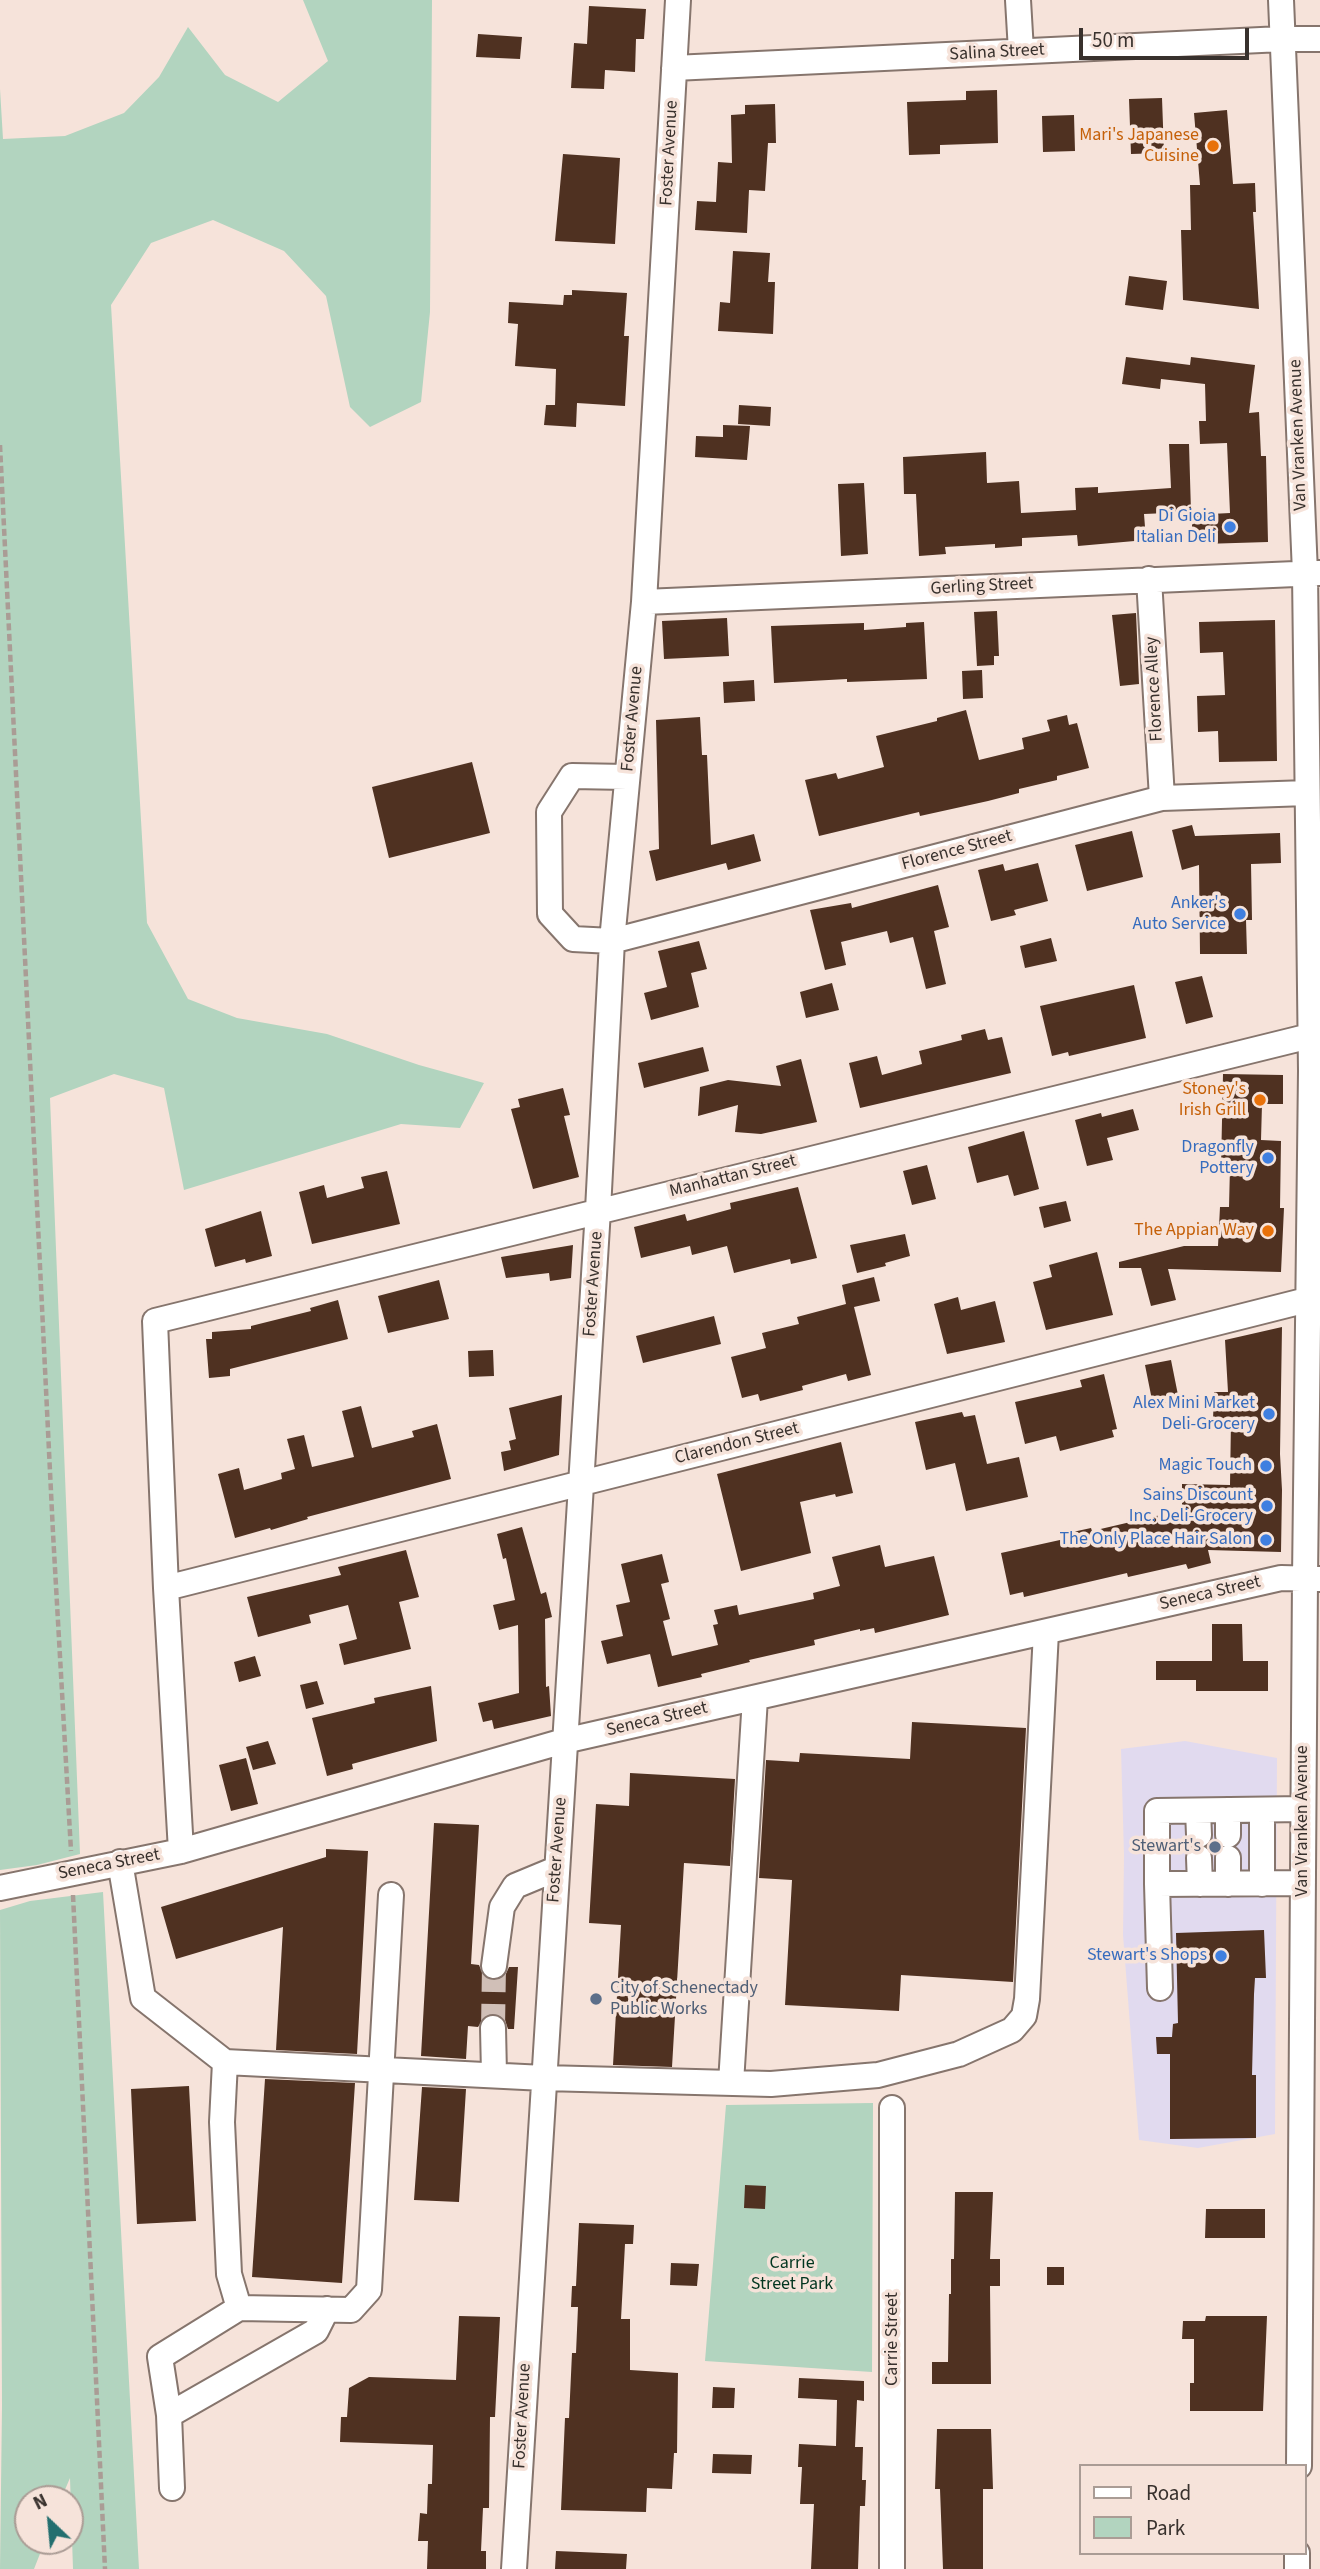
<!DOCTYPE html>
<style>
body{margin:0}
#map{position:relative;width:1320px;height:2569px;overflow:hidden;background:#f6e3da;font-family:"Source Sans 3",sans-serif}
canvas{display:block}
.legend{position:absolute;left:1079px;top:2464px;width:228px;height:91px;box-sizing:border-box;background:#f6e3da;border:2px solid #aa9c95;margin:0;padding:9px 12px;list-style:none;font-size:21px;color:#38312d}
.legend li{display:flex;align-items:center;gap:14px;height:35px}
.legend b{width:35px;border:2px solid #aa9c95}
.north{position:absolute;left:14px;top:2485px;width:70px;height:70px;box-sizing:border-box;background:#f6e3da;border:2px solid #aa9c95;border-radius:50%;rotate:334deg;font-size:19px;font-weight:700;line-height:28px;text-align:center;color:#38312d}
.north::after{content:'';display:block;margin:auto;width:24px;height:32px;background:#236f6f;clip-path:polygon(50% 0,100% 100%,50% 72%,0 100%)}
.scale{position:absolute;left:1079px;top:28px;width:170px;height:32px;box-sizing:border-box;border:4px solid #38312d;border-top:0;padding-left:9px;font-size:21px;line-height:24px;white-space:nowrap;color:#38312d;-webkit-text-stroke:5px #f6e3da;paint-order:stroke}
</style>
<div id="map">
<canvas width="1320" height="2569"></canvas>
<ul class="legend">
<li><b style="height:9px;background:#fff"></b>Road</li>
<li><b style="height:19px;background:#b2d4bf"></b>Park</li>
</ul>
<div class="north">N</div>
<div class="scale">50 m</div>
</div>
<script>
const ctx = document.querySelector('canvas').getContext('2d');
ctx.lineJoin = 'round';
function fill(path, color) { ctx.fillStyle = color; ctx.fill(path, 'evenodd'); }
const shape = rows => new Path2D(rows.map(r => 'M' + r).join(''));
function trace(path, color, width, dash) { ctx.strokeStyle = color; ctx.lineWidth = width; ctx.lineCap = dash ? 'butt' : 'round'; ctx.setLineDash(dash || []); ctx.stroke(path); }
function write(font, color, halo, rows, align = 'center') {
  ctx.font = font + ' "Source Sans 3",sans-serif'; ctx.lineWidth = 7; ctx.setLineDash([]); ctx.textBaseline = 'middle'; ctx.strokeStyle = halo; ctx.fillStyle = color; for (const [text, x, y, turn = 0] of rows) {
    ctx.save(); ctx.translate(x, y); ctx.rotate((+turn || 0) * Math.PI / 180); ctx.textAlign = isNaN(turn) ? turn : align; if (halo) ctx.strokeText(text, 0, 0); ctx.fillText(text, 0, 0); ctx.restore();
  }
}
fill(shape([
 [1185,1741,1277,1758,1275,2134,1198,2148,1139,2140,1123,1935,1124,1855,1121,1749]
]), '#e1daef');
fill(shape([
 [303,0,432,0,430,312,421,402,370,427,350,407,326,296,284,251,213,220,151,243,111,305,147,923,188,999,237,1018,327,1034,419,1065,484,1083,460,1128,401,1124,184,1190,164,1088,114,1074,50,1098,80,1854,37,1865,0,1870,0,89,3,139,65,136,124,113,159,77,188,27,225,75,278,102,328,61],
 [103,1892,139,2569,73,2569,70,2478,61,2499,28,2499,28,2541,45,2541,34,2569,0,2569,2,2406,0,1910,30,1901],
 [873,2103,872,2372,705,2361,726,2105]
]), '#b2d4bf');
fill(shape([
 [589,6,646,9,644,39,636,39,635,72,605,70,604,89,571,88,574,43,587,44],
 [478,34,522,37,520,59,476,57],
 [997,90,998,143,940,145,940,154,909,155,907,102,966,100,966,91],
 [1162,98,1164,153,1131,154,1129,99],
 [775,104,776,143,768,143,765,191,749,190,747,233,695,230,697,201,716,202,718,162,732,163,731,115,745,114,745,105],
 [1227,110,1233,184,1255,183,1256,212,1253,212,1259,309,1183,300,1181,230,1191,230,1190,185,1200,185,1194,113],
 [1074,115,1075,151,1043,152,1042,116],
 [563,154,620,158,615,244,555,241],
 [733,251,770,253,768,282,775,282,773,334,718,331,720,302,730,303],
 [1129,276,1167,281,1163,310,1125,305],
 [572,290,627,293,624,336,629,336,625,406,577,403,576,427,544,425,546,405,555,405,556,369,515,366,518,324,508,323,509,302,563,305,564,295,572,295],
 [1126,357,1190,365,1191,357,1255,365,1249,413,1259,412,1261,456,1266,456,1268,542,1203,544,1203,539,1192,539,1192,515,1230,513,1227,443,1200,444,1199,421,1206,421,1205,384,1161,379,1160,389,1122,384],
 [739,405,771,407,770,426,738,424],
 [723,425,750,426,747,460,695,457,696,436,723,437],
 [1169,444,1189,444,1191,512,1144,514,1146,540,1078,546,1077,535,1022,538,1022,546,995,548,995,544,945,547,946,554,919,556,916,494,904,494,903,457,986,452,987,483,1019,481,1021,513,1076,510,1075,488,1098,487,1098,493,1171,488],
 [864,483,868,554,841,556,838,484],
 [997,611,999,656,994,656,994,665,977,666,974,612],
 [1136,613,1139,684,1120,686,1112,615],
 [727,618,729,656,664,659,662,621],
 [1275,620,1277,761,1219,762,1218,731,1198,732,1197,696,1225,695,1223,652,1200,653,1199,622],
 [924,622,927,679,847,682,847,679,774,683,771,626,864,623,864,630,906,627,906,623],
 [982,670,983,698,963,699,962,671],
 [754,680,755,701,724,703,723,682],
 [966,710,979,760,1024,749,1022,738,1050,731,1047,720,1067,715,1069,725,1077,723,1089,768,1057,776,1057,780,1019,789,1019,793,988,801,920,816,919,812,819,836,805,780,836,773,838,779,884,767,876,736,937,721,937,718],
 [700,717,702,755,707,755,711,845,754,834,761,861,728,870,726,863,656,881,649,851,659,849,656,720],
 [472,762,490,833,389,858,372,787],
 [1192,825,1195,836,1280,833,1281,863,1251,864,1252,920,1246,920,1247,954,1200,954,1199,865,1182,870,1172,830],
 [1132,831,1143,877,1087,891,1075,845],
 [1038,863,1048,901,1014,910,1016,915,991,921,978,870,1003,864,1005,871],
 [938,885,949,927,934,931,946,984,926,989,913,937,890,943,887,931,841,942,846,965,825,970,810,910,851,903,852,908],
 [1051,938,1057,961,1025,968,1020,946],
 [699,941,707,969,691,973,699,1007,651,1020,644,993,667,987,658,951],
 [1202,976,1213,1017,1186,1024,1175,982],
 [832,983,839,1010,806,1018,800,992],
 [1134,985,1146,1038,1069,1056,1068,1052,1052,1056,1040,1006],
 [985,1029,988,1040,1002,1037,1011,1073,860,1108,849,1063,877,1056,882,1075,922,1064,919,1051,962,1040,961,1035],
 [703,1047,709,1071,644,1088,638,1063],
 [801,1059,817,1122,761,1134,735,1132,738,1105,698,1116,700,1087,728,1080,781,1086,776,1066],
 [1223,1074,1283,1075,1283,1104,1262,1104,1261,1140,1281,1141,1280,1208,1284,1208,1281,1272,1168,1269,1176,1300,1151,1306,1141,1268,1119,1268,1119,1262,1184,1246,1218,1246,1220,1207,1229,1207,1230,1167,1221,1167],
 [563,1088,570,1115,564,1116,579,1177,533,1189,511,1109,520,1107,518,1099],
 [1133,1109,1139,1130,1107,1138,1113,1160,1087,1166,1075,1120,1101,1113,1102,1117],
 [1024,1131,1039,1189,1014,1196,1008,1175,977,1183,968,1147],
 [927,1165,936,1199,912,1205,903,1171],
 [387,1171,400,1224,312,1244,299,1192,324,1185,327,1198,364,1188,361,1177],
 [798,1187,817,1258,791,1264,790,1259,734,1273,727,1246,692,1255,690,1246,641,1258,634,1227,685,1214,687,1221,731,1209,730,1203],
 [1066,1201,1071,1221,1044,1228,1039,1207],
 [261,1211,272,1256,246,1263,245,1259,215,1267,205,1229],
 [905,1234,910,1256,885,1263,886,1266,857,1273,850,1245],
 [573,1245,571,1278,550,1281,549,1273,506,1278,501,1257],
 [1097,1252,1113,1315,1046,1330,1033,1282,1052,1277,1049,1265],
 [874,1277,880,1301,854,1307,871,1375,848,1381,846,1374,802,1386,803,1390,760,1401,758,1394,742,1398,731,1357,766,1348,762,1333,799,1324,797,1317,846,1304,842,1285],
 [439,1280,449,1319,388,1333,378,1296],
 [958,1297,961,1310,995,1301,1005,1342,947,1354,934,1304],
 [338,1300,348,1339,230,1369,230,1376,209,1378,206,1339,212,1339,212,1332,251,1329,251,1326,311,1311,310,1308],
 [714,1316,721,1344,643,1363,636,1336],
 [1282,1327,1280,1454,1282,1490,1281,1552,1208,1550,1211,1563,1188,1569,1186,1564,1128,1577,1127,1573,1024,1597,1023,1592,1010,1595,1001,1553,1069,1538,1068,1533,1091,1528,1092,1531,1182,1510,1182,1484,1230,1485,1231,1420,1213,1420,1214,1392,1228,1392,1225,1340],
 [493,1350,494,1376,469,1377,468,1351],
 [1171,1360,1179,1400,1153,1405,1145,1365],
 [1104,1374,1117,1429,1112,1430,1114,1437,1060,1451,1056,1436,1025,1444,1015,1402,1082,1387,1080,1380],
 [562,1395,559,1455,504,1471,501,1452,511,1450,509,1441,516,1439,509,1408],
 [361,1406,372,1448,414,1437,412,1431,437,1424,451,1479,307,1517,308,1519,271,1530,270,1528,235,1538,218,1474,239,1468,244,1490,282,1479,281,1473,295,1469,287,1439,304,1435,312,1467,354,1457,342,1411],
 [962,1412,964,1417,975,1415,987,1464,1019,1457,1028,1497,966,1511,955,1463,926,1470,915,1422],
 [841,1442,853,1493,836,1497,835,1494,800,1502,811,1553,741,1571,717,1474],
 [522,1527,541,1594,546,1592,552,1617,545,1619,546,1687,549,1686,551,1716,494,1729,492,1720,483,1722,478,1703,519,1693,518,1625,499,1630,493,1605,515,1600,506,1558,503,1559,497,1534],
 [880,1545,885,1567,934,1556,949,1615,875,1633,874,1628,860,1631,860,1629,814,1640,815,1645,749,1660,750,1662,701,1674,702,1677,658,1687,650,1654,607,1664,601,1641,623,1636,616,1605,630,1602,621,1564,662,1554,669,1582,661,1584,670,1619,663,1621,672,1656,718,1645,713,1625,718,1624,714,1610,737,1605,739,1615,814,1599,813,1593,840,1586,832,1557],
 [406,1550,419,1597,399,1602,411,1649,344,1665,339,1644,357,1639,348,1605,309,1615,311,1623,258,1637,247,1597,341,1575,338,1567],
 [1212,1624,1242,1624,1243,1661,1268,1661,1268,1691,1196,1691,1196,1680,1156,1680,1156,1661,1212,1661],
 [255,1656,261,1676,239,1682,234,1662],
 [317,1681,324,1704,306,1709,300,1685],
 [431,1686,437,1741,352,1764,353,1769,327,1776,312,1718,375,1703,374,1698],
 [912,1722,1026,1728,1013,1982,901,1975,899,2011,785,2005,792,1880,759,1878,766,1760,799,1762,800,1753,910,1759],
 [268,1741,276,1764,253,1770,246,1747],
 [246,1758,258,1804,231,1811,219,1765],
 [630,1773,735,1779,730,1866,684,1863,672,2067,613,2065,621,1925,589,1923,596,1804,629,1806],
 [434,1823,479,1825,471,1964,479,1965,484,1977,493,1981,505,1976,509,1967,518,1967,514,2029,508,2029,505,2020,493,2013,485,2016,478,2027,468,2026,466,2059,421,2056],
 [326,1849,368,1851,357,2054,276,2050,283,1927,176,1959,161,1907,326,1857],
 [1264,1930,1266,1978,1255,1978,1254,1994,1252,2075,1256,2075,1256,2138,1170,2139,1170,2054,1157,2054,1156,2037,1172,2037,1173,2024,1178,2023,1176,1933],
 [265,2079,355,2083,342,2283,252,2277],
 [189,2086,196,2221,137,2224,131,2089],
 [422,2087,466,2089,459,2202,414,2200],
 [745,2185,766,2186,765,2209,744,2208],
 [955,2192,993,2192,990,2259,1000,2259,1000,2286,990,2286,991,2384,932,2384,932,2362,948,2362,949,2294,951,2294,951,2259,954,2259],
 [1206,2209,1265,2209,1265,2238,1205,2238],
 [579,2223,634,2225,633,2244,625,2244,621,2319,630,2319,630,2370,678,2373,677,2453,674,2453,672,2489,647,2488,646,2512,561,2510,565,2418,569,2418,572,2353,576,2353,578,2307,571,2307,572,2286,576,2286],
 [671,2263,699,2264,697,2286,670,2285],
 [1047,2267,1064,2267,1064,2285,1047,2285],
 [459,2316,500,2317,495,2417,490,2417,489,2508,483,2508,481,2551,486,2551,486,2569,427,2569,428,2541,418,2541,420,2513,427,2514,428,2484,432,2484,433,2445,340,2442,341,2417,347,2417,349,2388,369,2377,456,2380],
 [1206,2316,1267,2316,1263,2411,1190,2411,1190,2383,1194,2383,1194,2339,1182,2339,1183,2321,1205,2321],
 [799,2378,864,2381,864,2401,857,2400,855,2447,863,2447,862,2480,866,2480,865,2506,860,2506,858,2569,811,2569,814,2504,800,2504,802,2467,798,2467,799,2444,836,2446,837,2400,798,2398],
 [713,2387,735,2388,734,2408,712,2408],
 [937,2429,991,2429,993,2489,983,2489,983,2569,943,2569,940,2489,935,2489],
 [713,2454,752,2455,751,2474,712,2473],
 [556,2551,627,2554,626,2569,555,2569]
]), '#4f3121');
trace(shape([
 [493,2028,494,1966]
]), '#d0bfb7', 24, [24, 12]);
const minor = shape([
 [1018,0,1021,51],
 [1281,0,1305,573,1311,1071,1305,1578,1299,2466],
 [674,68,1282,39,1320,39],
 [1149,579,1162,798],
 [644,602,1319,573],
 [627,777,572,776,549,812,550,914,573,939,612,941,1162,798,1307,793],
 [166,1588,1307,1300],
 [1228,1810,1228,1835],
 [1262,1810,1262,1884],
 [1198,1811,1199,1835],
 [181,1851,166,1588,155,1321,1310,1036],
 [1199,1858,1200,1884],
 [1228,1858,1228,1884],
 [120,1862,143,1998,225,2062,222,2122,229,2274,239,2308,351,2310,369,2290,391,1895],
 [1303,1883,1157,1884,1157,1811,1303,1809],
 [1157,1884,1160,1988],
 [0,1888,181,1851,564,1741,1281,1578,1320,1579],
 [494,1966,502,1907,515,1886,556,1869],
 [493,2028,494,2074],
 [225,2062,544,2078,771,2084,878,2075,959,2054,1012,2030,1024,2016,1027,1999,1046,1632],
 [731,2083,755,1698],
 [239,2308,160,2357,169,2415,316,2331,327,2309],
 [169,2415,172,2488],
 [514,2569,598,1210,612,941,644,602,678,0],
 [892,2569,892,2108],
 [1297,2569,1297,2553]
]);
trace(minor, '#86756d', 28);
trace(shape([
 [0,445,53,1533,71,1851],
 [73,1895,105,2569]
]), '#aa9c95', 4.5, [7, 3.5]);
trace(minor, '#fff', 24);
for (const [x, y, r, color] of [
 [1213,146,7,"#e8710a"],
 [1230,527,7,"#3f7fe0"],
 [1240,914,7,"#3f7fe0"],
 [1260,1100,7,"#e8710a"],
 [1268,1158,7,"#3f7fe0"],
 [1268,1231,7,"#e8710a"],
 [1269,1414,7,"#3f7fe0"],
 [1266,1466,7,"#3f7fe0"],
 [1267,1506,7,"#3f7fe0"],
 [1266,1540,7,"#3f7fe0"],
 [1215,1847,7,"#5c6f8a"],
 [1221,1956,7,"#3f7fe0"],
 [596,1999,7,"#5c6f8a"]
]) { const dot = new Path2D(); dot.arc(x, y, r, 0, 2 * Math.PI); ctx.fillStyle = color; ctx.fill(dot); trace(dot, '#f6e3da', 2.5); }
write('18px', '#38312d', '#f6e3da', [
 ["Salina Street",997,53,-3],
 ["Foster Avenue",670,153,-87],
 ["Van Vranken Avenue",1299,435,-92],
 ["Gerling Street",982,587,-3],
 ["Florence Alley",1155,689,-93],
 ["Foster Avenue",633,719,-85],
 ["Florence Street",957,851,-15],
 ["Manhattan Street",733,1177,-14],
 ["Foster Avenue",594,1284,-86],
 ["Clarendon Street",737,1444,-14],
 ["Seneca Street",1210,1594,-13],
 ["Seneca Street",657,1720,-13],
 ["Van Vranken Avenue",1303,1821,-90],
 ["Foster Avenue",558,1850,-86],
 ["Seneca Street",109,1865,-11],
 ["Carrie Street",893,2339,-90],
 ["Foster Avenue",523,2416,-87]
]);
write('18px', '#c56008', '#f6e3da', [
 ["Mari's Japanese",1199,136],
 ["Cuisine",1199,157],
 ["Stoney's",1246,1090],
 ["Irish Grill",1246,1111],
 ["The Appian Way",1254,1231]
], 'right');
write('18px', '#366cbe', '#f6e3da', [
 ["Di Gioia",1216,517],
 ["Italian Deli",1216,538],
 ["Anker's",1226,904],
 ["Auto Service",1226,925],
 ["Dragonfly",1254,1148],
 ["Pottery",1254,1169],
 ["Alex Mini Market",1255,1404],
 ["Deli-Grocery",1255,1425],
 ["Magic Touch",1252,1466],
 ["Sains Discount",1253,1496],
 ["Inc. Deli-Grocery",1253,1517],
 ["The Only Place Hair Salon",1252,1540],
 ["Stewart's Shops",1207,1956]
], 'right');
write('18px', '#4e5e75', '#f6e3da', [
 ["Stewart's",1201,1847],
 ["City of Schenectady",610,1989,"left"],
 ["Public Works",610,2010,"left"]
], 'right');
write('18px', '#01351f', '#f6e3da', [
 ["Carrie",792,2264],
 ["Street Park",792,2285]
]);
</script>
